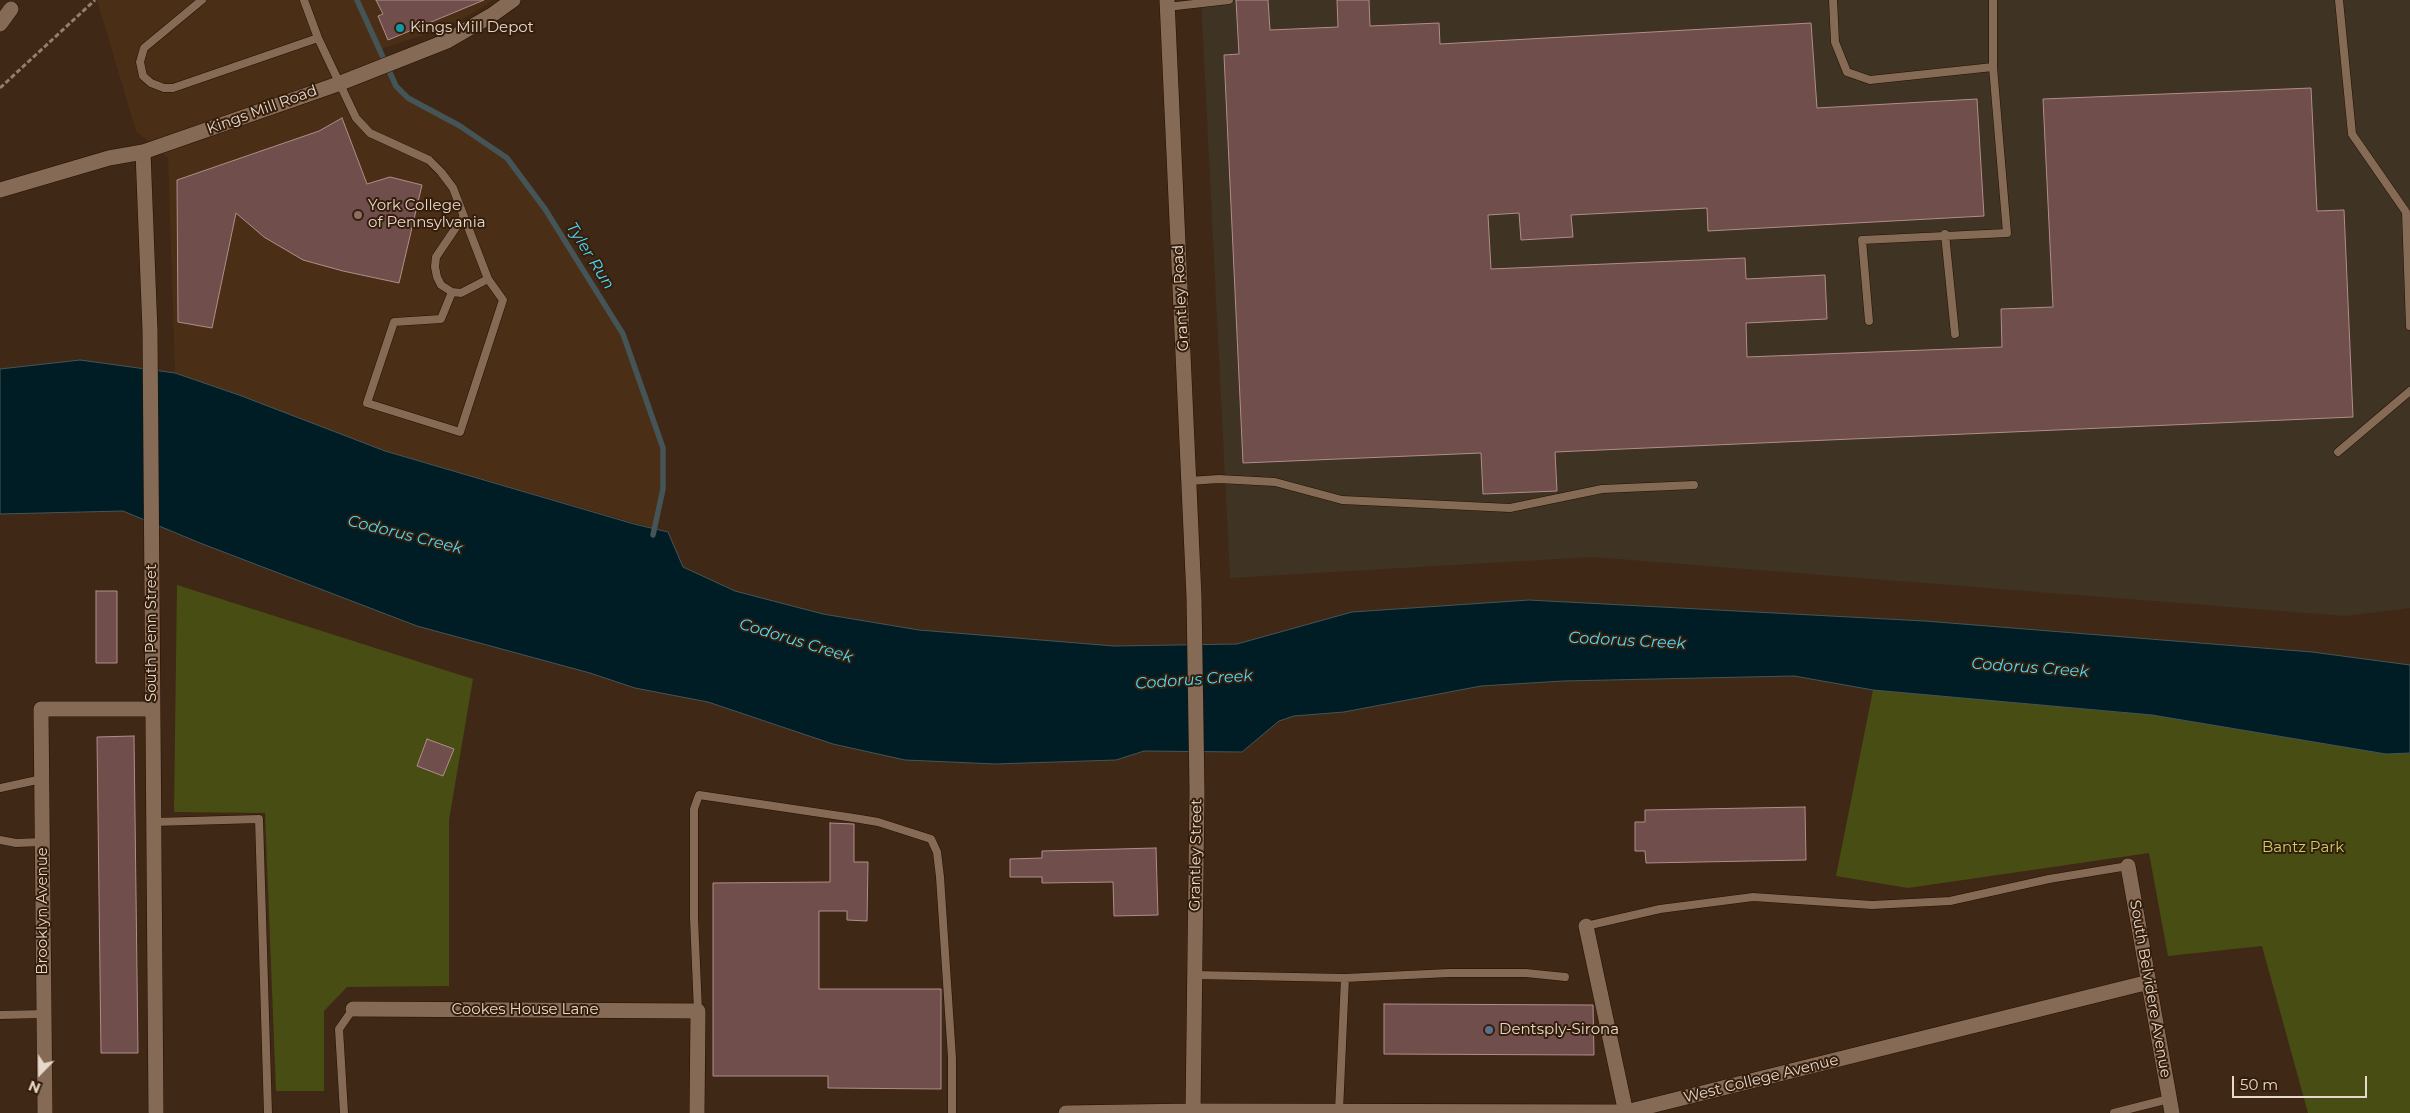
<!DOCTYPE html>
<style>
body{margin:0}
#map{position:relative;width:2410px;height:1113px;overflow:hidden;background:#3f2815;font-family:Montserrat,sans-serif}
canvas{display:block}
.north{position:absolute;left:15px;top:1048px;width:50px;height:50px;-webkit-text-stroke:4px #341e0b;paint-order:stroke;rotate:202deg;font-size:14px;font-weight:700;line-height:20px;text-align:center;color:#e7d8cc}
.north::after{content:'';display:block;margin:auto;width:18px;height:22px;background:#e7d8cc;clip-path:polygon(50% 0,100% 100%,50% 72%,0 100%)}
.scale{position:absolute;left:2232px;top:1076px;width:135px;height:22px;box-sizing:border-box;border:2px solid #e7d8cc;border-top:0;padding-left:6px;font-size:15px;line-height:18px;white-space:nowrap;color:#e7d8cc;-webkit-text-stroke:4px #341e0b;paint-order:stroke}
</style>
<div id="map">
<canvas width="2410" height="1113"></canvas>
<div class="north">N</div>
<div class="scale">50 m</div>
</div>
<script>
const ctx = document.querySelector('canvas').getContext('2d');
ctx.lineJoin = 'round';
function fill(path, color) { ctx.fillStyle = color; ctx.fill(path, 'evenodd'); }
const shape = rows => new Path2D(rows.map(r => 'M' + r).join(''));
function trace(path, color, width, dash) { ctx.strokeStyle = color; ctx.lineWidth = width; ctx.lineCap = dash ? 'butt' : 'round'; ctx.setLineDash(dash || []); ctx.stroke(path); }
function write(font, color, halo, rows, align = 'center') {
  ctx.font = font + ' Montserrat,sans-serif'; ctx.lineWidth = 4; ctx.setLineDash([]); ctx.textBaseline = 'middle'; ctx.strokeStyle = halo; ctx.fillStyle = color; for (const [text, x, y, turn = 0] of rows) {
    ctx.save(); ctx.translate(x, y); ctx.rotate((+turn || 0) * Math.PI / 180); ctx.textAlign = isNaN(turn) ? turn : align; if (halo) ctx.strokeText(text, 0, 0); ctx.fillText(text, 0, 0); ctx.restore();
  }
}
fill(shape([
 [1201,0,2410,0,2410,608,2345,616,1592,557,1230,578]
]), '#3f3324');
fill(shape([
 [97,0,493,0,473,13,447,27,379,50,396,86,408,98,460,126,507,158,586,272,623,334,661,438,664,469,663,489,654,528,385,451,239,395,175,373,168,158,136,131]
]), '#4b2e16');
fill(shape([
 [177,585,473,679,449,820,449,986,347,987,324,1011,324,1091,276,1091,265,813,174,812],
 [1873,690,2152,715,2386,754,2410,753,2410,1113,2308,1113,2262,946,2168,956,2149,853,1908,888,1836,876]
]), '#484d13');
const water = shape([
 [80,360,175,373,239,395,385,451,634,524,668,532,683,567,735,591,823,614,919,630,1114,646,1237,644,1352,612,1529,600,1925,621,2312,652,2410,665,2410,753,2386,754,2152,715,1873,690,1794,676,1563,681,1481,686,1344,712,1294,716,1279,721,1242,752,1144,751,1116,760,995,764,905,760,833,744,708,702,635,688,590,673,417,626,200,543,123,511,0,514,0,369,80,360]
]);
fill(water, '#001d25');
trace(water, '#455557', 1);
trace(shape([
 [357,0,396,86,408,98,460,126,507,158,545,209,623,334,663,448,663,489,653,535]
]), '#455557', 5.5);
const building = shape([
 [376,0,484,0,388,40,378,16,383,14,376,0],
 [1236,0,1268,0,1270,30,1338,27,1337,0,1369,0,1370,26,1439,23,1440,44,1811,23,1817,108,1977,99,1984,216,1708,231,1707,208,1571,215,1573,237,1521,240,1519,213,1488,215,1491,269,1745,258,1746,279,1825,275,1827,319,1746,323,1747,357,2002,347,2001,309,2053,307,2043,99,2311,88,2317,211,2344,210,2353,417,1555,452,1557,491,1483,494,1481,453,1243,463,1224,55,1239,54,1236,0],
 [342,118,367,184,390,177,422,185,399,283,343,271,303,260,264,237,236,213,212,328,178,322,177,180,319,131,342,118],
 [96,591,117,591,117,663,96,663,96,591],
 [134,736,138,1053,101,1053,97,737,134,736],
 [427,739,454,749,443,776,417,766,427,739],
 [1805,807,1806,860,1646,863,1645,851,1635,851,1635,822,1645,822,1645,810,1805,807],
 [830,823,854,824,854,862,868,862,867,921,847,920,847,911,819,911,819,989,941,989,941,1089,828,1088,828,1076,713,1076,713,883,830,882,830,823],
 [1156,848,1158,915,1114,916,1113,882,1042,883,1042,877,1010,877,1010,859,1042,858,1042,851,1156,848],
 [1384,1004,1593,1005,1594,1055,1384,1054,1384,1004]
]);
fill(building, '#6f4e4c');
trace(building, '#b28d8a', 1);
const service = shape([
 [202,0,144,48,140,62,143,76,151,83,164,88,173,88,318,38],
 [304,0,318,38,356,118,370,133,429,160,441,172,453,188,488,279,503,300,460,432,367,403,394,322,441,319,452,292],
 [1833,0,1835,42,1847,72,1870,80,1993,67,1993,0],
 [2339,0,2352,134,2406,212,2410,326],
 [1167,7,1229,0],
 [463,217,436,257,435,267,437,277,441,285,452,292,461,293,488,279],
 [1945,234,1955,334],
 [1869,321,1862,240,2007,233,1993,67],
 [2338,452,2410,391],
 [1189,481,1219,479,1275,482,1342,500,1510,508,1602,489,1694,485],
 [0,788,42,779],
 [154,822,259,819,268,1113],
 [0,840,16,843,42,842],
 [1586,926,1660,909,1753,897,1872,905,1950,901,2049,879,2128,866],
 [1195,975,1345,978,1339,1111],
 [1345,978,1449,973,1526,973,1565,977],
 [698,1011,694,918,694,809,699,795,854,818,878,822,931,839,937,852,940,877,952,1058,952,1113],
 [0,1015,44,1014],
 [344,1113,339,1029,353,1009],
 [2114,1113,2169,1099]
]);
const minor = shape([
 [0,24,11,9],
 [143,152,150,331,156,1113],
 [0,190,109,158,143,152,338,84,447,41,492,15,513,0],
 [2128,866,2172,1113],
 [1586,926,1626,1113],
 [353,1009,698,1011,697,1113],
 [1193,1111,1626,1112,2149,982],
 [45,1113,41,709,153,709]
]);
const tertiary = shape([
 [1167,0,1194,597,1197,792,1193,1113],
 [1066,1113,1193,1111]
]);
trace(service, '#251001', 9);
trace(minor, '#251001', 16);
trace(tertiary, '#251001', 16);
trace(shape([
 [0,88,95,0]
]), '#927f70', 3, [5, 2.5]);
trace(service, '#856a55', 8);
trace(minor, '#856a55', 15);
trace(tertiary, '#856a55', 15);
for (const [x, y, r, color] of [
 [400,28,5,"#0f9aa8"],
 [358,215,5,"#8d6e63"],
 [1489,1030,5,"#5c6f8a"]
]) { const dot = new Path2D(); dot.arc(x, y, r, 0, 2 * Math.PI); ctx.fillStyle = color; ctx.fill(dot); trace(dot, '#341e0b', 2); }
write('15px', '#e7d8cc', '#341e0b', [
 ["Kings Mill Depot",410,28],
 ["York College",368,206],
 ["of Pennsylvania",368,223],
 ["Dentsply-Sirona",1499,1030]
], 'left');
write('15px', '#e7d8cc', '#341e0b', [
 ["Kings Mill Road",262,110,-20],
 ["Grantley Road",1181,298,-93],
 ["South Penn Street",152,633,-90],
 ["Grantley Street",1196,855,-89],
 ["Brooklyn Avenue",43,911,-90],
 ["South Belvidere Avenue",2150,989,80],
 ["Cookes House Lane",525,1010],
 ["West College Avenue",1761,1079,-14]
]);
write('15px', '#c7d168', '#341e0b', [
 ["Bantz Park",2303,848]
]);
write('italic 16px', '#49dafe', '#341e0b', [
 ["Tyler Run",590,256,58],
 ["Codorus Creek",405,535,14],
 ["Codorus Creek",796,641,17],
 ["Codorus Creek",1627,641,3],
 ["Codorus Creek",2030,668,4],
 ["Codorus Creek",1194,680,-4]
]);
</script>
